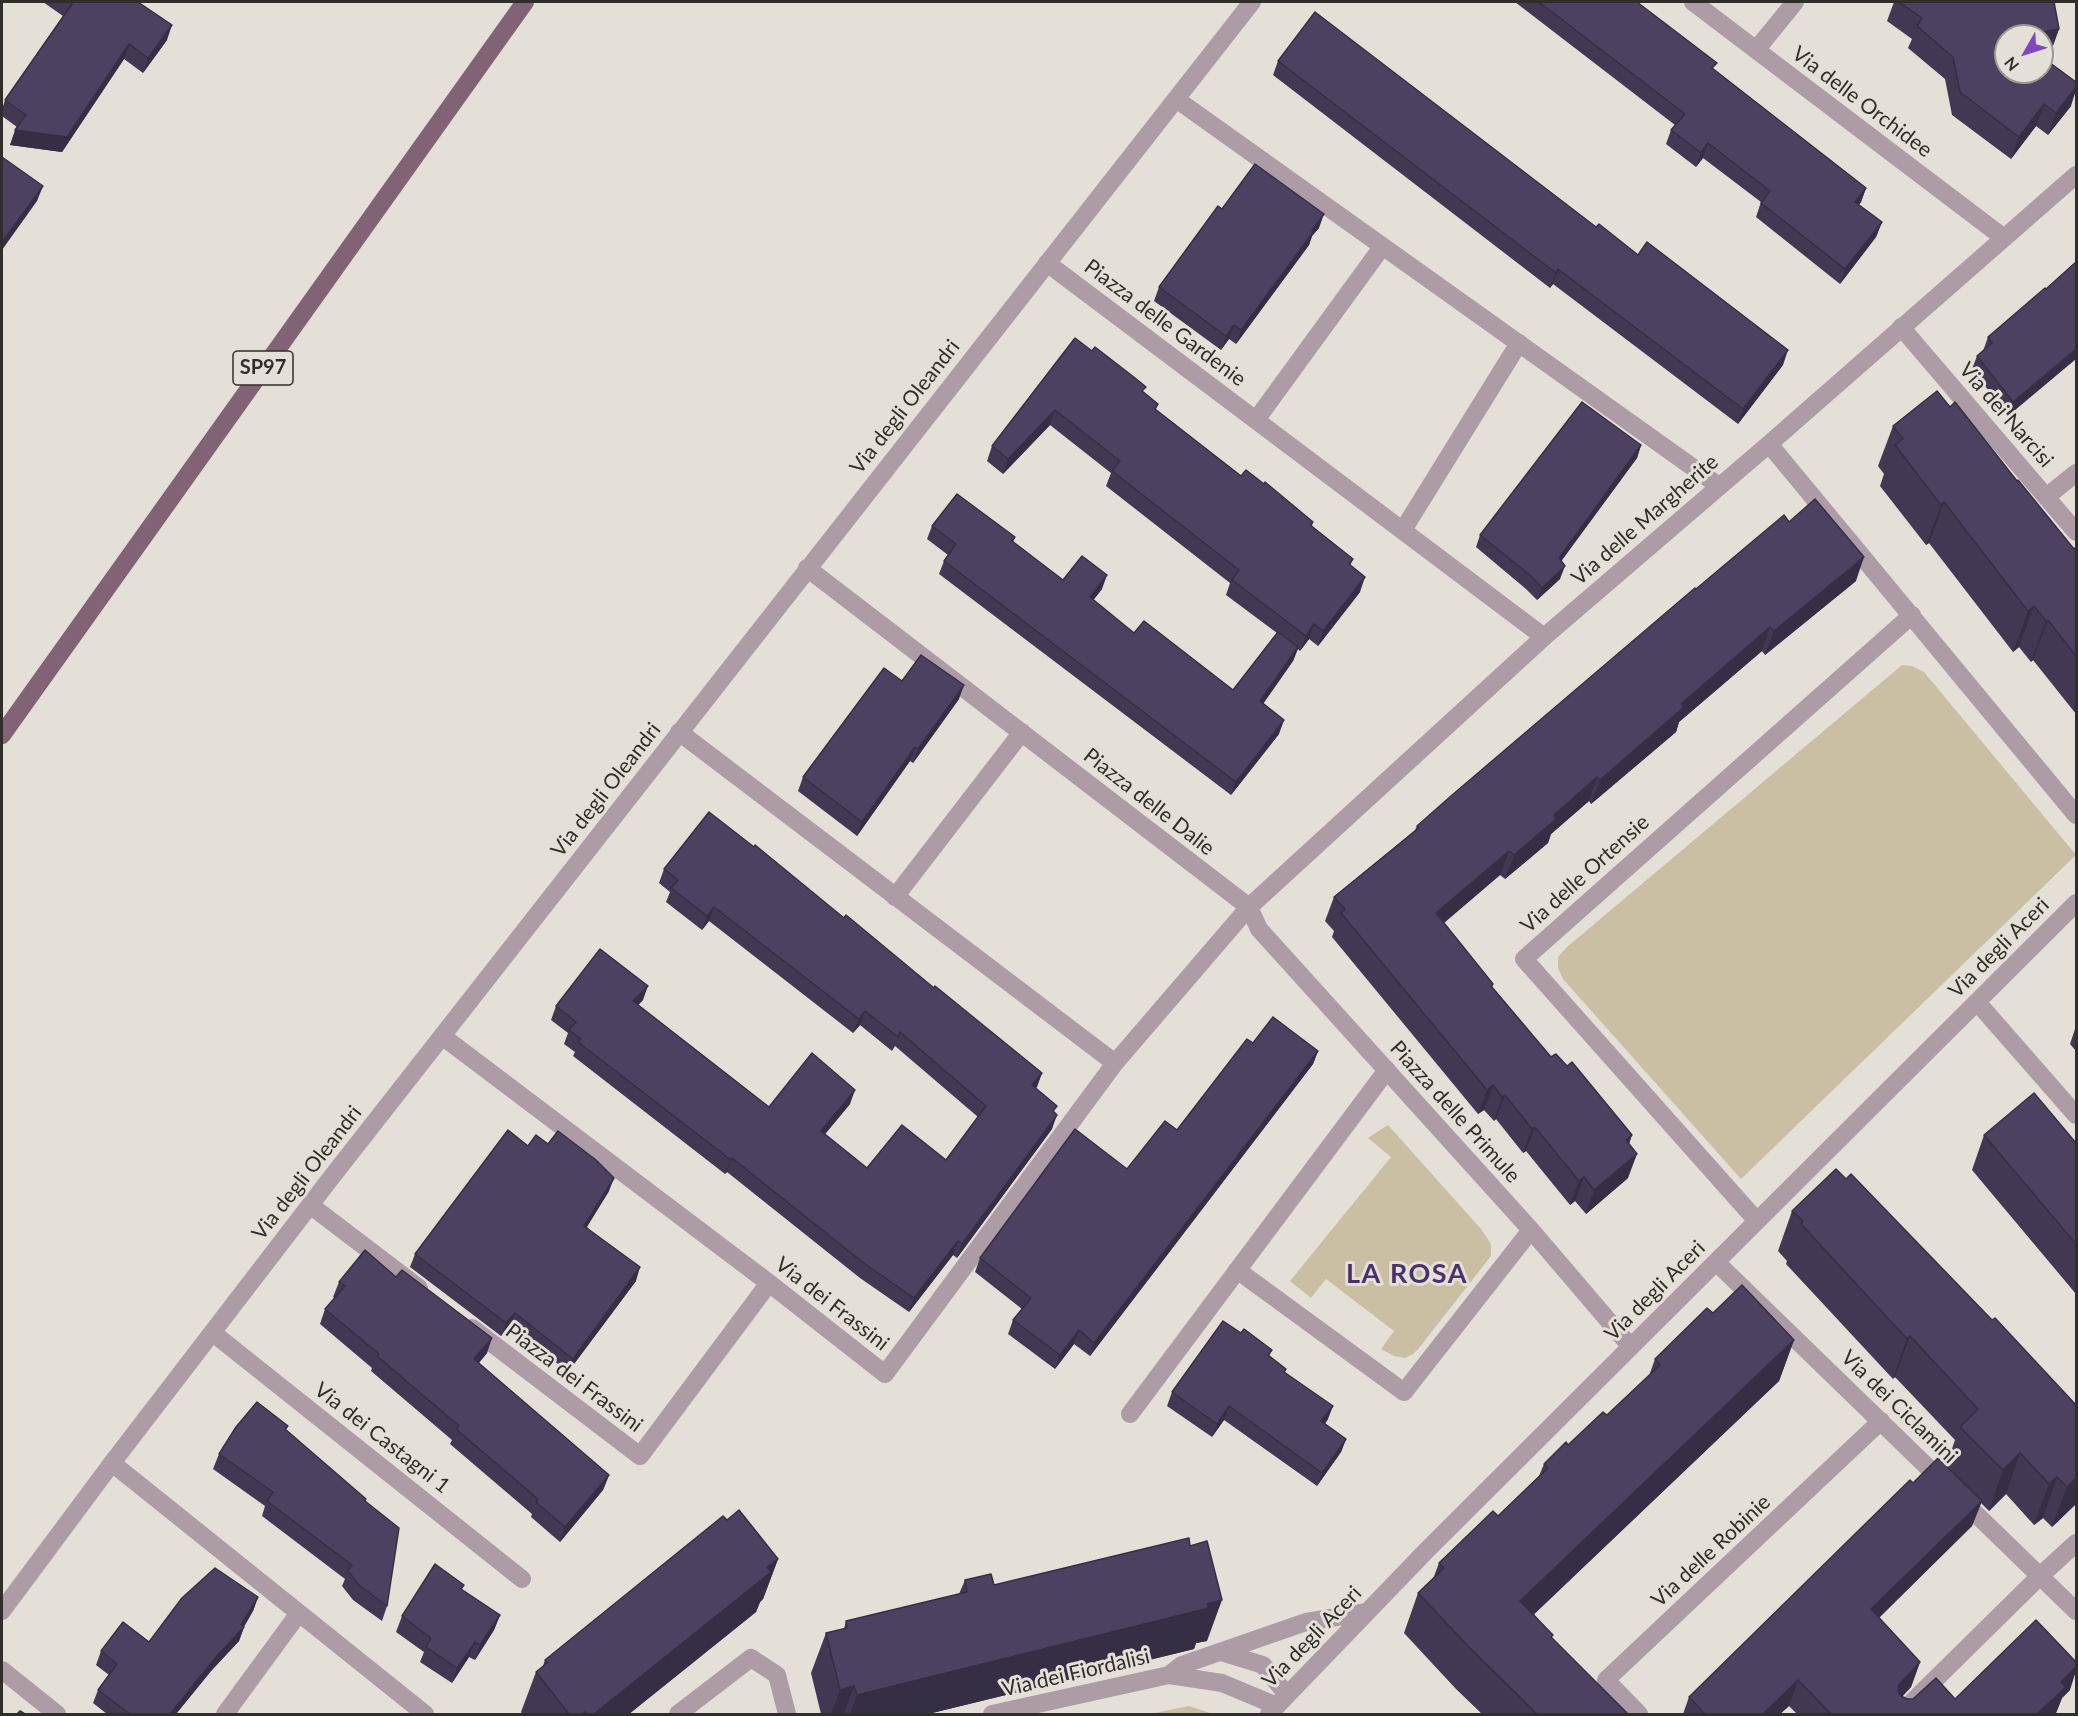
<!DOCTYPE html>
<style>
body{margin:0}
#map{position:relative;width:2078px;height:1716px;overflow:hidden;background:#e4e0d7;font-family:Lato,sans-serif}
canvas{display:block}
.frame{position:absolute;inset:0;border:3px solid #302e2b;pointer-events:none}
.north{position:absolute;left:1994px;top:24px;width:60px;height:60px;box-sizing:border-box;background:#e4e0d7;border:2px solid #9c9992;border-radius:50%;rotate:231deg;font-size:16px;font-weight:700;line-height:24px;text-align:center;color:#302e2b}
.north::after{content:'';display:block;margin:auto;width:21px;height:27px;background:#8148be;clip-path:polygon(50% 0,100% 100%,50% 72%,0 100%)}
</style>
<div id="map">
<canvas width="2078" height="1716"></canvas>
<div class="frame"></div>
<div class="north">N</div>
</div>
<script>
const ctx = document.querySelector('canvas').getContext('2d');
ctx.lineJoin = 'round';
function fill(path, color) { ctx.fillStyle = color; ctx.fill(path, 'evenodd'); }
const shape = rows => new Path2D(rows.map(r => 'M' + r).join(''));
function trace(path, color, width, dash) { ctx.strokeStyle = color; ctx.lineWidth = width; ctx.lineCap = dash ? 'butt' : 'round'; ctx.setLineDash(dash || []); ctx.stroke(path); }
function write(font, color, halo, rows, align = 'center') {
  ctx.font = font + ' Lato,sans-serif'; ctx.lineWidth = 6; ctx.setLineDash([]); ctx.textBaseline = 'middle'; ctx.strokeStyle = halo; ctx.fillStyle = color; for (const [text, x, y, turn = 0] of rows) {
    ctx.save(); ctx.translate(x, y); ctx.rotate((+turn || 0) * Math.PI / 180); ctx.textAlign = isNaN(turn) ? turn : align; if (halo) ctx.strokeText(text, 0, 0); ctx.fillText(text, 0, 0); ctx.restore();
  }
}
fill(shape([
 [1902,665,1912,666,1924,672,2076,855,1741,1179,1563,979,1558,968,1558,957,1567,947],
 [1388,1125,1481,1229,1491,1244,1491,1256,1419,1348,1413,1354,1405,1358,1394,1356,1381,1349,1394,1331,1326,1279,1311,1298,1290,1281,1391,1157,1368,1138],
 [1189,1706,1213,1714,1150,1714]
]), '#cabea3');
trace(shape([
 [1693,2,2004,238],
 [1756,50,1795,2],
 [1176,99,1719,486],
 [1047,263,1544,637],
 [1901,327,2076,532],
 [1256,420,1382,247],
 [1769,444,2076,815],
 [2046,497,2076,473],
 [1403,530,1519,343],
 [807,568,1249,907,1259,929,1531,1230,1631,1347],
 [679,732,1115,1063],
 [895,897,1022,732],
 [1977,1002,2076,1115],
 [442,1036,769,1283,885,1374,1115,1063,1249,907,1544,637,1769,444,2076,175],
 [310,1205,419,1288],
 [1757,1221,1524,959,1912,615],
 [1716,1262,2076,1611],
 [1237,1270,1404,1392,1531,1230],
 [472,1328,640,1456,769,1283],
 [213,1333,522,1579],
 [1130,1414,1387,1070],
 [112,1463,425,1714],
 [2,1611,112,1463,327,1183,1252,2],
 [1221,1652,1263,1665,1287,1695],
 [2,1670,57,1714],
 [1169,1675,1182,1665,1306,1622,1367,1612],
 [225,1714,299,1613],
 [678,1714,751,1658,777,1675,787,1714],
 [992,1714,1169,1675,1222,1683,1277,1706],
 [1269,1714,1426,1551,2076,903],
 [1639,1714,1606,1680,1881,1421],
 [1900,1714,2040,1576,2076,1543]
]), '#ad9ca6', 18);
trace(shape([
 [2,735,525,2]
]), '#816375', 18);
fill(shape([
 [43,2,138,2,167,40,143,73,124,59,62,152,10,145,17,127,2,116,2,109,5,100,63,16],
 [1515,2,1637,2,1714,70,1866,188,1861,202,1859,205,1882,222,1876,237,1840,284,1756,217,1761,202,1703,158,1696,167,1666,144,1671,130,1675,125],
 [1894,2,2054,2,2059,29,2051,51,2042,53,2042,36,2006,36,2071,106,2048,135,2036,126,2011,159,1952,115,1945,79,1908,48,1912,39,1887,21],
 [1278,61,1596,227,1638,255,1783,365,1738,424,1553,284,1550,288,1273,75],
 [1222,209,1319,228,1312,236,1309,245,1236,344,1229,339,1221,350,1154,301,1159,287],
 [2076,262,2008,416,1972,369,1977,356,1983,351,1988,337,2046,289],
 [1075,338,1144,393,1156,410,1241,476,1313,522,1312,526,1353,559,1350,566,1360,592,1318,646,1309,639,1300,651,1298,649,1293,661,1263,704,1279,734,1231,795,939,574,944,561,948,555,927,539,932,526,1015,537,1013,542,1063,580,1102,589,1093,600,1134,633,1233,690,1277,633,1226,595,1230,583,1106,486,1111,473,1050,425,1003,474,987,461,992,446],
 [1950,407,2017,481,2074,549,2076,548,2076,714,2033,660,2031,662,2019,647,2013,652,1929,543,1926,545,1880,486,1884,474,1878,466,1893,426],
 [1641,445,1637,458,1561,561,1560,579,1537,600,1526,589,1476,547,1480,535],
 [1789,522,1856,581,1765,655,1762,651,1679,722,1676,732,1591,804,1589,801,1551,834,1548,843,1505,879,1500,875,1444,923,1493,984,1492,988,1551,1057,1567,1066,1632,1135,1629,1144,1628,1178,1586,1214,1575,1201,1570,1205,1526,1151,1523,1153,1496,1119,1494,1121,1484,1110,1478,1114,1332,937,1334,931,1325,921,1334,897,1415,830,1417,826,1696,589],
 [902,681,959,699,913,763,910,761,857,836,798,791,803,777],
 [664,869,844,918,1042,1073,1036,1088,1055,1113,1052,1129,957,1258,953,1255,909,1312,860,1278,727,1172,725,1174,573,1056,575,1052,564,1044,568,1033,551,1020,556,1006,643,1000,638,1005,769,1107,850,1104,825,1134,867,1168,946,1160,978,1117,895,1046,892,1051,860,1025,853,1033,709,921,702,930,666,902,670,892,659,883],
 [2076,1026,2076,1051,2070,1044],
 [1253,1043,1318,1051,1313,1064,1090,1356,1074,1344,1055,1369,1008,1334,1013,1320,1022,1309,975,1272,980,1258,1127,1169,1177,1130],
 [1984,1135,2076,1143,2076,1294,1972,1170],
 [528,1146,609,1191,587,1227,636,1281,568,1372,510,1326,501,1336,410,1267,415,1254],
 [1792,1211,1992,1320,2076,1504,2052,1527,2043,1518,2034,1525,2006,1494,1989,1511,1981,1503,1972,1526,1879,1618,1920,1662,1911,1687,1902,1697,1907,1699,1955,1699,2070,1690,2062,1698,2056,1713,2054,1714,1797,1714,1789,1706,1780,1714,1683,1714,1689,1697,1913,1483,1946,1466,1955,1440,1895,1377,1893,1379,1786,1264,1787,1261,1778,1251],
 [396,1277,487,1353,479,1363,609,1475,603,1490,560,1542,531,1517,532,1514,450,1444,452,1440,371,1371,372,1368,320,1324,325,1309,335,1298,333,1297,339,1282],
 [1713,1313,1794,1340,1779,1381,1534,1614,1552,1638,1628,1714,1482,1714,1456,1689,1404,1633,1418,1593,1433,1579,1439,1563,1498,1516,1539,1476,1544,1464,1607,1415,1649,1376,1655,1359],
 [1241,1333,1272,1350,1269,1356,1328,1419,1325,1424,1346,1439,1341,1452,1317,1486,1224,1420,1212,1437,1167,1406,1172,1392],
 [288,1426,286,1430,365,1501,387,1606,382,1621,353,1600,342,1586,345,1579,262,1516,265,1506,213,1469,219,1454],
 [727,1520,778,1559,763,1599,760,1602,756,1612,629,1714,522,1714,521,1712,536,1672,543,1666,545,1660],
 [965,1580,994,1585,1207,1641,1196,1643,1194,1649,928,1714,821,1714,811,1673,826,1633,844,1629,846,1621,959,1594],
 [462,1590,500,1615,494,1630,475,1660,469,1657,452,1683,420,1662,424,1652,396,1632,402,1616],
 [258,1597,253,1611,244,1627,239,1641,211,1671,176,1714,107,1714,93,1703,98,1690,109,1675,96,1665,101,1651,149,1642]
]), '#423854');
fill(shape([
 [172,25,167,40,143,73,148,58],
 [2059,29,2051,51,2042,53,2042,36,2019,36],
 [129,44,124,59,62,152,10,145,15,130],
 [2076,87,2076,90,2071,106,2048,135,2056,113],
 [2044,104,2036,126,2011,159,2019,137],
 [1708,143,1703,158,1696,167,1701,153],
 [43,186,37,201,2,250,2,242],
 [1866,188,1861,202,1850,216,1855,202],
 [1324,214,1319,228,1312,236,1309,245,1236,344,1241,330],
 [1882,222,1876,237,1840,284,1845,269],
 [1558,269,1553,284,1550,288,1556,273],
 [1234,325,1229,339,1221,350,1226,336],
 [2076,349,2076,359,2008,416,2013,402],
 [1788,350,1783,365,1738,424,1743,409],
 [1055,410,1050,425,1003,474,1008,459],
 [1641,445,1637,458,1554,571,1559,558],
 [1944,502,1929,543,1926,545,1941,505],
 [1864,557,1856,581,1765,655,1774,631],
 [1565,566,1560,579,1537,600,1542,588],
 [1107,575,1102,589,1085,611,1090,597],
 [1365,577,1360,592,1318,646,1323,631],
 [2034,606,2019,647,2013,652,2028,611],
 [2048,620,2033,660,2031,662,2046,621],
 [1314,624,1309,639,1300,651,1306,636],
 [1770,627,1762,651,1679,722,1676,732,1591,804,1600,780,1681,704],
 [1298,647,1293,661,1255,715,1260,701],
 [964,685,959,699,913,763,918,749],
 [1284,720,1279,734,1231,795,1236,782],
 [915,747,910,761,857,836,862,822],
 [1597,777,1589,801,1551,834,1548,843,1505,879,1514,855,1554,815],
 [1509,851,1500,875,1427,937,1436,913],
 [714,907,709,921,702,930,707,916],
 [648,986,643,1000,628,1015,633,1001],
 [865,1011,860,1025,853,1033,859,1019],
 [1318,1051,1313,1064,1090,1356,1094,1343],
 [1042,1073,1037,1087,1027,1099,1032,1085],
 [1493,1085,1484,1110,1478,1114,1487,1090],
 [855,1090,850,1104,816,1145,821,1131],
 [1505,1095,1496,1119,1494,1121,1502,1097],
 [1057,1115,1052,1129,957,1258,962,1244],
 [1535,1127,1526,1151,1523,1153,1532,1129],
 [1632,1135,1623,1160,1626,1140],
 [1637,1154,1628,1178,1586,1214,1594,1190],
 [732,1158,727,1172,725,1174,731,1160],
 [1584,1177,1575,1201,1570,1205,1579,1181],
 [614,1178,609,1191,579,1239,584,1226],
 [958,1241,953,1255,909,1312,914,1298],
 [640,1267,636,1281,568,1372,573,1359],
 [515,1313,510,1326,501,1336,506,1323],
 [1079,1330,1074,1344,1055,1369,1060,1355],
 [1910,1336,1895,1377,1893,1379,1907,1339],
 [492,1338,487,1353,469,1374,474,1359],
 [1794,1340,1779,1381,1506,1641,1520,1601],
 [1229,1406,1224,1420,1212,1437,1217,1424],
 [1333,1406,1328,1419,1316,1435,1321,1421],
 [1346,1439,1341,1452,1317,1486,1322,1473],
 [2020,1453,2006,1494,1989,1511,2003,1470],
 [609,1475,603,1490,560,1542,565,1527],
 [2057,1477,2043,1518,2034,1525,2049,1484],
 [2076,1478,2076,1504,2052,1527,2067,1487],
 [1982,1501,1972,1526,1861,1635,1871,1609],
 [778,1559,763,1599,760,1602,756,1612,629,1714,594,1714],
 [258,1597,253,1611,241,1631,244,1627,239,1641,211,1671,176,1714,170,1714,241,1625],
 [1222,1600,1207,1641,1196,1643,1194,1649,928,1714,850,1714,857,1695],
 [500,1615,494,1630,475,1660,480,1645],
 [475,1642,469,1657,452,1683,457,1668],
 [1920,1662,1911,1687,1889,1710,1899,1685],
 [2076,1667,2076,1671,2070,1690,2062,1698,2056,1713,2054,1714,2037,1714,2061,1682],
 [1798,1680,1789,1706,1780,1714,1763,1714],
 [854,1686,844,1714,831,1714,840,1690]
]), '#362e45');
const building = shape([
 [69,2,138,2,172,25,148,58,129,44,67,137,15,130,26,115,5,100,72,4,69,2],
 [1539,2,1637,2,1717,63,1712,68,1866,188,1855,202,1882,222,1845,269,1761,203,1770,191,1708,143,1701,153,1671,130,1685,114,1539,2],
 [1899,2,2054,2,2059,29,2019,36,2006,36,2006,72,2042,72,2042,57,2076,82,2076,87,2056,113,2044,104,2019,137,1960,92,1953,57,1917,26,1922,18,1899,2],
 [1315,12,1596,227,1599,224,1638,255,1647,242,1788,350,1743,409,1558,269,1556,273,1278,61,1315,12],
 [2,157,43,186,2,242,2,157],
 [1255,164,1324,214,1312,230,1314,231,1241,330,1234,325,1226,336,1159,287,1218,206,1222,209,1255,164],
 [2076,262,2076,349,2013,402,1977,356,1992,343,1988,337,2045,288,2046,289,2076,262],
 [1075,338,1092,351,1095,347,1135,378,1146,387,1142,391,1158,404,1155,409,1241,476,1246,470,1264,484,1265,482,1313,522,1310,525,1353,559,1349,564,1365,577,1323,631,1314,624,1306,636,1232,580,1239,570,1112,471,1120,461,1055,410,1008,459,992,446,1075,338],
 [1937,391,1950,407,1955,402,2017,481,2018,480,2074,549,2076,547,2076,656,2048,620,2046,621,2034,606,2028,611,1944,502,1941,505,1895,445,1903,439,1893,426,1937,391],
 [1582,402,1641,445,1559,558,1565,566,1542,588,1531,576,1480,535,1582,402],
 [957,494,1015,537,1012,541,1063,580,1082,556,1107,575,1090,597,1134,633,1144,621,1233,690,1278,632,1298,647,1260,701,1284,720,1236,782,944,561,956,544,932,526,957,494],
 [1815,499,1864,557,1774,631,1770,627,1681,704,1684,707,1600,780,1597,777,1554,815,1556,819,1514,855,1509,851,1436,913,1493,984,1491,986,1551,1057,1556,1054,1567,1066,1572,1062,1632,1135,1626,1140,1637,1154,1594,1190,1584,1177,1579,1181,1535,1127,1532,1129,1505,1095,1502,1097,1493,1085,1487,1090,1341,913,1345,909,1334,897,1419,828,1417,826,1451,796,1695,588,1696,589,1784,515,1789,522,1815,499],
 [921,655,964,685,918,749,915,747,862,822,803,777,884,668,902,681,921,655],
 [709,812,754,847,755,845,844,918,846,915,934,988,935,986,1042,1073,1032,1085,1057,1106,1053,1111,1057,1115,962,1244,958,1241,914,1298,865,1264,732,1158,731,1160,578,1042,581,1039,569,1030,576,1022,556,1006,600,949,648,986,633,1001,769,1107,812,1053,855,1090,821,1131,867,1168,902,1125,946,1160,986,1106,900,1032,898,1037,865,1011,859,1019,714,907,707,916,671,888,678,880,664,869,709,812],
 [1273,1017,1318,1051,1094,1343,1079,1330,1060,1355,1013,1320,1031,1298,980,1258,1075,1129,1127,1169,1165,1121,1177,1130,1247,1039,1253,1043,1273,1017],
 [2034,1093,2076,1143,2076,1244,1984,1135,2034,1093],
 [508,1130,528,1146,536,1135,548,1144,558,1131,596,1160,614,1178,584,1226,640,1267,573,1359,515,1313,506,1323,415,1254,508,1130],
 [1836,1169,1846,1179,1851,1174,1992,1320,1995,1318,2076,1405,2076,1478,2067,1487,2057,1477,2049,1484,2020,1453,2003,1470,1960,1427,1978,1409,1910,1336,1907,1339,1801,1224,1803,1221,1792,1211,1836,1169],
 [365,1250,396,1277,402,1270,492,1338,474,1359,609,1475,565,1527,536,1502,538,1499,456,1429,459,1426,377,1356,379,1354,325,1309,345,1286,339,1282,365,1250],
 [1742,1285,1794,1340,1520,1601,1553,1635,1551,1637,1628,1714,1537,1714,1470,1648,1418,1593,1444,1568,1439,1563,1493,1511,1498,1516,1548,1468,1544,1464,1566,1442,1568,1445,1603,1412,1607,1415,1660,1365,1655,1359,1707,1308,1713,1313,1742,1285],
 [1223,1321,1241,1333,1244,1329,1272,1350,1268,1355,1286,1369,1284,1372,1333,1406,1321,1421,1346,1439,1322,1473,1229,1406,1217,1424,1172,1392,1223,1321],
 [257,1402,288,1426,285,1429,366,1499,365,1501,399,1528,387,1606,359,1585,348,1571,352,1565,267,1501,273,1492,219,1454,236,1427,257,1402],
 [1938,1458,1982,1501,1871,1609,1920,1662,1899,1685,1898,1691,1901,1696,1907,1699,1913,1699,1936,1678,1955,1699,2036,1620,2076,1662,2076,1667,2061,1682,2066,1687,2037,1714,1831,1714,1798,1680,1763,1714,1705,1714,1689,1697,1910,1480,1913,1483,1938,1458],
 [739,1510,778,1559,767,1567,771,1572,594,1714,587,1714,585,1712,582,1714,569,1714,536,1672,547,1663,545,1660,723,1516,727,1520,739,1510],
 [1189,1538,1190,1546,1207,1541,1222,1600,1207,1604,1209,1608,857,1695,854,1686,840,1690,826,1633,847,1628,846,1621,967,1592,965,1580,991,1574,994,1585,1189,1538],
 [435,1564,464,1585,461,1589,500,1615,480,1645,475,1642,457,1668,426,1647,431,1638,402,1616,435,1564],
 [215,1568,258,1597,241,1625,244,1627,216,1657,170,1714,130,1714,98,1690,117,1664,101,1651,123,1622,149,1642,182,1598,215,1568],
 [20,1711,25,1714,17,1714,20,1711]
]);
fill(building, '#4d4162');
trace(building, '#362e45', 1.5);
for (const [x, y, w] of [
 [263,368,60]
]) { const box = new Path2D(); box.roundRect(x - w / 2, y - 17, w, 34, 4.5); ctx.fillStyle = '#e4e0d7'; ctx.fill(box); trace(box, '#302e2b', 1.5); }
write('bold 20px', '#302e2b', null, [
 ["SP97",263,368]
]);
write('21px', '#302e2b', '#e4e0d7', [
 ["Via delle Orchidee",1862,102,37],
 ["Piazza delle Gardenie",1165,323,37],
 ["Via degli Oleandri",905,407,-52],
 ["Via dei Narcisi",2006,415,49],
 ["Via delle Margherite",1645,520,-41],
 ["Via degli Oleandri",606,790,-52],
 ["Piazza delle Dalie",1149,802,38],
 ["Via delle Ortensie",1585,874,-42],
 ["Via degli Aceri",1999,948,-45],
 ["Piazza delle Primule",1455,1112,48],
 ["Via degli Oleandri",307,1173,-52],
 ["Via degli Aceri",1655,1291,-45],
 ["Via dei Frassini",832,1304,38],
 ["Piazza dei Frassini",574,1378,37],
 ["Via dei Ciclamini",1899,1407,44],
 ["Via dei Castagni 1",382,1438,38],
 ["Via delle Robinie",1711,1551,-43],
 ["Via degli Aceri",1312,1637,-46],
 ["Via dei Fiordalisi",1076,1673,-13]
]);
ctx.letterSpacing = '1.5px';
write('bold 27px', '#4b306b', '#e4e0d7', [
 ["LA ROSA",1407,1274]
]);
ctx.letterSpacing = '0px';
</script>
